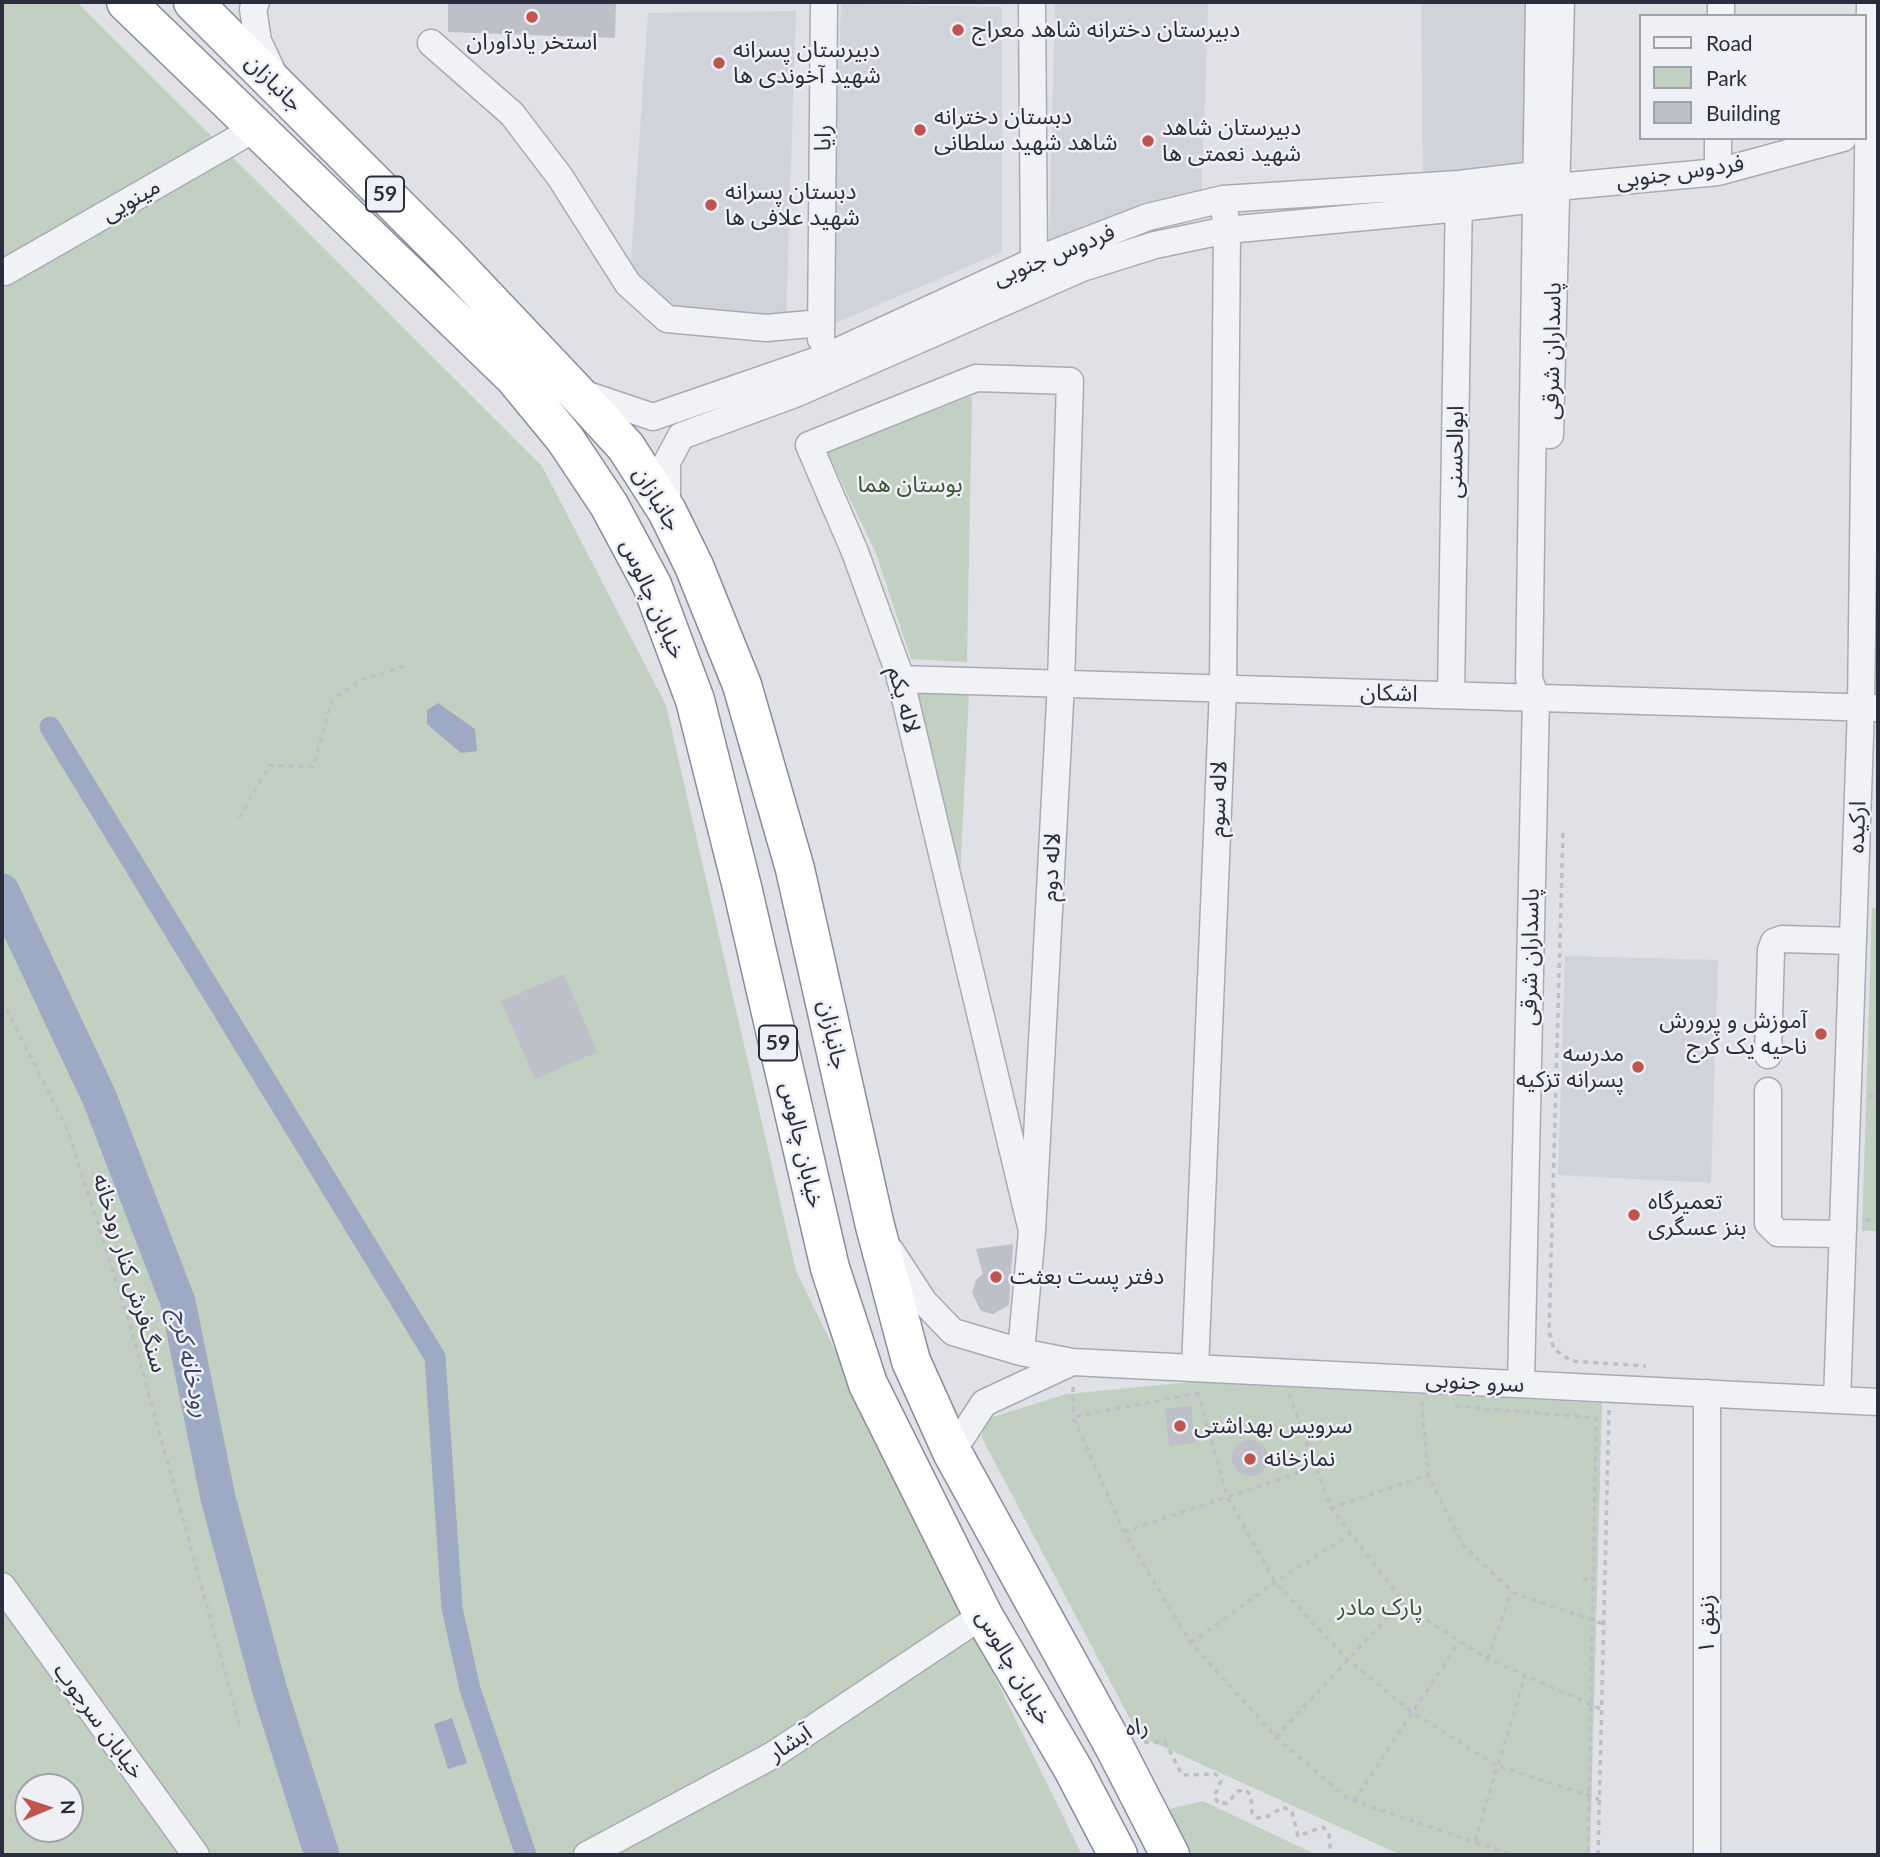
<!DOCTYPE html>
<meta charset="utf-8">
<style>
body{margin:0}
#map{position:relative;width:1880px;height:1857px;overflow:hidden;background:#dfe1e7;font-family:Lato,sans-serif}
canvas{display:block}
.frame{position:absolute;inset:0;border:4px solid #2a2d3c;pointer-events:none}
.legend{position:absolute;left:1639px;top:14px;width:228px;height:126px;box-sizing:border-box;background:#eef0f5;border:2px solid #a0a2ab;margin:0;padding:9px 12px;list-style:none;font-size:21px;color:#2a2d3c}
.legend li{display:flex;align-items:center;gap:14px;height:35px}
.legend b{width:35px;border:2px solid #a0a2ab}
.north{position:absolute;left:14px;top:1773px;width:70px;height:70px;box-sizing:border-box;background:#eef0f5;border:2px solid #a0a2ab;border-radius:50%;rotate:88deg;font-size:19px;font-weight:700;line-height:28px;text-align:center;color:#2a2d3c}
.north::after{content:'';display:block;margin:auto;width:24px;height:32px;background:#c05550;clip-path:polygon(50% 0,100% 100%,50% 72%,0 100%)}
</style>
<div id="map">
<canvas width="1880" height="1857"></canvas>
<div class="frame"></div>
<ul class="legend">
<li><b style="height:9px;background:#f1f2f6"></b>Road</li>
<li><b style="height:19px;background:#c2d0c1"></b>Park</li>
<li><b style="height:19px;background:#bdbfc9"></b>Building</li>
</ul>
<div class="north">N</div>
</div>
<script>
const ctx = document.querySelector('canvas').getContext('2d');
ctx.lineJoin = 'round';
function fill(path, color) { ctx.fillStyle = color; ctx.fill(path, 'evenodd'); }
const shape = rows => new Path2D(rows.map(r => 'M' + r).join(''));
function trace(path, color, width, dash) { ctx.strokeStyle = color; ctx.lineWidth = width; ctx.lineCap = dash ? 'butt' : 'round'; ctx.setLineDash(dash || []); ctx.stroke(path); }
function write(font, color, halo, rows, align = 'center') {
  ctx.font = font + ' Lato,"Noto Sans Arabic",sans-serif'; ctx.lineWidth = 5; ctx.setLineDash([]); ctx.textBaseline = 'middle'; ctx.strokeStyle = halo; ctx.fillStyle = color; for (const [text, x, y, turn = 0] of rows) {
    ctx.save(); ctx.translate(x, y); ctx.rotate((+turn || 0) * Math.PI / 180); ctx.textAlign = isNaN(turn) ? turn : align; if (halo) ctx.strokeText(text, 0, 0); ctx.fillText(text, 0, 0); ctx.restore();
  }
}
fill(shape([
 [1055,2,1208,2,1206,75,1201,193,1049,247],
 [1421,2,1525,2,1525,168,1423,174],
 [841,4,1002,7,1002,252,831,325],
 [796,11,786,321,669,312,630,275,648,13],
 [1565,956,1718,960,1711,1183,1558,1175]
]), '#d1d3db');
fill(shape([
 [2,2,77,2,542,466,666,705,796,1271,1082,1855,2,1855],
 [28,1787,70,1787,70,1829,28,1829],
 [972,396,967,662,911,659,876,553,827,452],
 [908,693,969,694,958,919],
 [1872,908,1878,908,1878,1231,1862,1231],
 [1191,1382,1602,1403,1590,1855,1401,1855,1139,1736,981,1436,990,1418,1066,1394],
 [1203,1801,1317,1855,1170,1855,1161,1811]
]), '#c2d0c1');
fill(shape([
 [438,703,475,729,477,751,461,753,427,724,427,710],
 [452,1718,467,1763,448,1769,434,1724]
]), '#9ea9c3');
trace(shape([
 [50,727,435,1357,452,1608,470,1689,526,1855]
]), '#9ea9c3', 21);
trace(shape([
 [2,891,100,1099,178,1302,218,1498,270,1691,322,1855]
]), '#9ea9c3', 35);
fill(shape([
 [448,2,616,2,615,38,448,32],
 [564,974,597,1052,535,1079,501,1001],
 [1013,1244,1009,1305,993,1314,981,1311,972,1293,976,1280,983,1274,976,1249],
 [1191,1406,1195,1443,1169,1446,1165,1409],
 '1232 1458a18 18 0 1 1 36 0a18 18 0 1 1-36 0Z'
]), '#bdbfc9');
const minor = shape([
 [256,2,253,9,258,41,273,73],
 [1032,2,1034,261],
 [1721,16,1721,2],
 [431,43,512,114,560,177,628,284,667,319,766,328,821,323],
 [1718,172,1718,138],
 [5,272,256,128],
 [821,339,824,2],
 [579,392,653,417,821,359,1034,261,1148,217,1223,199,1459,184,1535,175,1549,183],
 [1550,435,1561,2],
 [667,509,667,462,681,436,795,394,1082,268,1155,245,1227,230,1460,208,1536,199,1557,187,1718,172,1843,138],
 [900,679,1878,708],
 [1451,695,1459,193],
 [1768,1055,1771,950,1774,942,1782,939,1853,941],
 [1768,1091,1768,1223,1778,1233,1842,1234],
 [890,1250,924,1302,953,1332,1021,1352,1072,1362,1878,1402],
 [1021,1352,1032,1231,1061,683,1070,381,976,378,809,445,855,552,899,673,1032,1231],
 [1195,1368,1223,688,1227,230,1223,199],
 [1521,1384,1536,698,1529,679,1539,2],
 [1707,1393,1707,1855],
 [1837,1400,1861,707,1870,2],
 [952,1452,984,1403,1072,1362],
 [2,1586,196,1855],
 [587,1855,773,1755,983,1615]
]);
const highway = shape([
 [126,2,514,377,565,439,609,505,652,585,695,700,742,887,830,1268,868,1384,983,1615,1073,1769,1118,1855],
 [193,2,447,256,574,390,626,447,667,511,694,566,742,685,795,869,875,1226,911,1361,952,1452,1115,1748,1170,1855]
]);
trace(minor, '#a9abb4', 29);
trace(highway, '#888c9c', 41);
trace(shape([
 [239,818,270,765,313,767,332,700,360,680,405,666],
 [1563,833,1549,1332,1554,1349,1571,1361,1646,1366],
 [2,1000,68,1131,130,1325,241,1730],
 [1869,1096,1878,1096],
 [1866,1220,1878,1220],
 [1073,1387,1073,1417],
 [1198,1392,1227,1496,1275,1582,1347,1659,1412,1712,1496,1765,1599,1799],
 [1199,1393,1073,1417,1124,1532,1191,1643,1276,1737,1348,1799,1513,1855],
 [1289,1394,1331,1508,1408,1608,1486,1658,1601,1709],
 [1422,1402,1428,1475,1463,1545,1514,1593,1604,1624],
 [1455,1406,1596,1418,1588,1855],
 [1331,1508,1428,1475],
 [1124,1532,1316,1467],
 [1583,1579,1594,1580],
 [1191,1643,1275,1582,1351,1534],
 [1488,1659,1511,1592],
 [1276,1737,1403,1601],
 [1144,1742,1165,1742,1182,1775,1216,1774,1221,1781,1214,1796,1219,1804,1227,1803,1238,1791,1246,1790,1251,1796,1252,1813,1257,1818,1269,1816,1283,1807,1292,1812,1298,1836,1323,1827,1329,1835,1331,1855],
 [1354,1801,1459,1642],
 [1475,1841,1525,1676],
 [1355,1855,1367,1855],
 [1598,1855,1609,1409]
]), '#bdbfc6', 3.5, [5, 5]);
trace(minor, '#f1f2f6', 26);
trace(highway, '#fff', 38);
for (const [x, y, r, color] of [
 [532,17,7,"#c05550"],
 [958,30,7,"#c05550"],
 [719,63,7,"#c05550"],
 [920,130,7,"#c05550"],
 [1148,141,7,"#c05550"],
 [711,205,7,"#c05550"],
 [1821,1034,7,"#c05550"],
 [1638,1067,7,"#c05550"],
 [1634,1215,7,"#c05550"],
 [996,1277,7,"#c05550"],
 [1180,1426,7,"#c05550"],
 [1250,1459,7,"#c05550"]
]) { const dot = new Path2D(); dot.arc(x, y, r, 0, 2 * Math.PI); ctx.fillStyle = color; ctx.fill(dot); trace(dot, '#eef0f5', 2.5); }
for (const [x, y, w] of [
 [385,194,38],
 [778,1043,38]
]) { const box = new Path2D(); box.roundRect(x - w / 2, y - 17.5, w, 35, 5); ctx.fillStyle = '#eef0f5'; ctx.fill(box); trace(box, '#2a2d3c', 2); }
write('bold 21px', '#2a2d3c', null, [
 ["59",385,194],
 ["59",778,1043]
]);
write('23px', '#2a2d3c', '#eef0f5', [
 ["دبیرستان دخترانه شاهد معراج",972,30],
 ["استخر یادآوران",532,42,"center"],
 ["دبیرستان پسرانه",733,50],
 ["شهید آخوندی ها",733,76],
 ["دبستان دخترانه",934,117],
 ["شاهد شهید سلطانی",934,143],
 ["دبیرستان شاهد",1162,128],
 ["شهید نعمتی ها",1162,154],
 ["دبستان پسرانه",725,192],
 ["شهید علافی ها",725,218],
 ["آموزش و پرورش",1807,1021,"right"],
 ["ناحیه یک کرج",1807,1047,"right"],
 ["مدرسه",1624,1054,"right"],
 ["پسرانه تزکیه",1624,1080,"right"],
 ["تعمیرگاه",1648,1202],
 ["بنز عسگری",1648,1228],
 ["دفتر پست بعثت",1010,1277],
 ["سرویس بهداشتی",1194,1426],
 ["نمازخانه",1264,1459]
], 'left');
write('23px', '#2a2d3c', '#eef0f5', [
 ["جانبازان",274,83,45],
 ["رایا",823,138,-89],
 ["فردوس جنوبی",1680,172,-8],
 ["مینویی",131,200,-30],
 ["فردوس جنوبی",1054,255,-22],
 ["پاسداران شرقی",1552,351,-89],
 ["ابوالحسنی",1455,452,-89],
 ["جانبازان",657,499,59],
 ["خیابان چالوس",653,599,66],
 ["اشکان",1389,693,2],
 ["لاله یکم",904,700,75],
 ["لاله سوم",1218,799,-88],
 ["ارکیده",1857,827,-88],
 ["لاله دوم",1051,867,-87],
 ["پاسداران شرقی",1530,957,-89],
 ["جانبازان",833,1035,78],
 ["خیابان چالوس",802,1145,77],
 ["سنگ‌فرش کنار رودخانه",130,1273,73],
 ["سرو جنوبی",1475,1382,3],
 ["زنبق ۱",1707,1624,-90],
 ["خیابان چالوس",1014,1667,60],
 ["خیابان سرجوب",99,1721,54],
 ["راه",1137,1727,-6],
 ["آبشار",790,1743,-33]
]);
write('23px', '#385738', '#eef0f5', [
 ["بوستان هما",910,485],
 ["پارک مادر",1380,1608]
]);
write('italic 24px', '#38456c', '#eef0f5', [
 ["رودخانه کرج",190,1363,78]
]);
</script>
